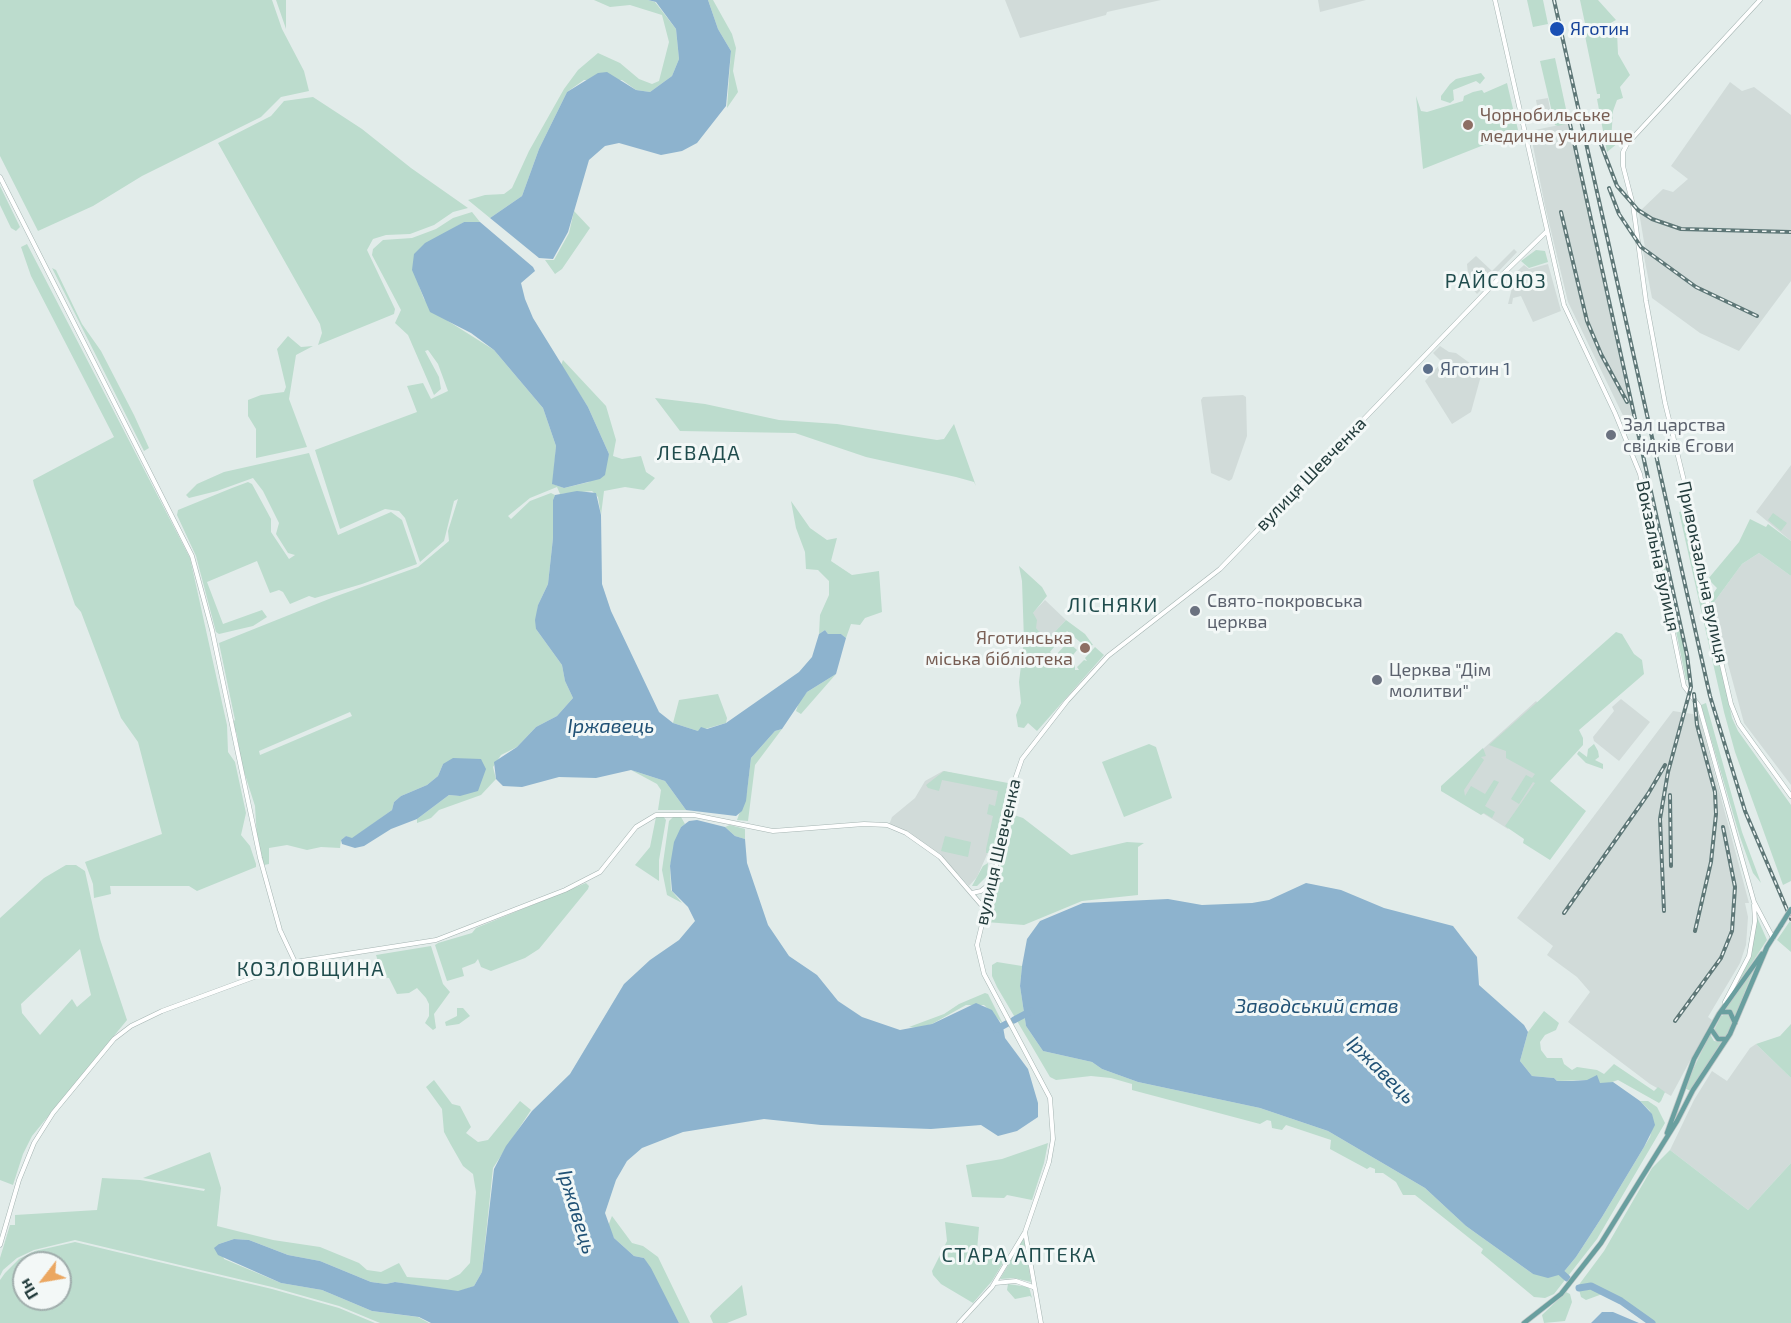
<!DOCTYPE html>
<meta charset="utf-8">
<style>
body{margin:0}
#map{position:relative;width:1791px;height:1323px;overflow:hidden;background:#e2ecea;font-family:"Exo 2",sans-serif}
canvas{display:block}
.north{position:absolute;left:12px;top:1251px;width:60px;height:60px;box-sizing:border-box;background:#f3f8f7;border:2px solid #a0adac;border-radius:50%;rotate:239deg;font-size:16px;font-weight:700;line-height:24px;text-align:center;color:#233c3c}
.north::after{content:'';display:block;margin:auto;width:21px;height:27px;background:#eba761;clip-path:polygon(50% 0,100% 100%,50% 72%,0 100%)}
</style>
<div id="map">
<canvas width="1791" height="1323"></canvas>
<div class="north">Пн</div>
</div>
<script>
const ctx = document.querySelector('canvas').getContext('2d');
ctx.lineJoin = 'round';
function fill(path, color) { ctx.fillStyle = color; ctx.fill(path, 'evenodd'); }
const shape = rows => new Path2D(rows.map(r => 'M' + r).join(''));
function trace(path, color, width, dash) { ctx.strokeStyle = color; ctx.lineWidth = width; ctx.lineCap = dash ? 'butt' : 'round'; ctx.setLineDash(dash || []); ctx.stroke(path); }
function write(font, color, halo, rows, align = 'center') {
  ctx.font = font + ' "Exo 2",sans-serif'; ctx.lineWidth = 6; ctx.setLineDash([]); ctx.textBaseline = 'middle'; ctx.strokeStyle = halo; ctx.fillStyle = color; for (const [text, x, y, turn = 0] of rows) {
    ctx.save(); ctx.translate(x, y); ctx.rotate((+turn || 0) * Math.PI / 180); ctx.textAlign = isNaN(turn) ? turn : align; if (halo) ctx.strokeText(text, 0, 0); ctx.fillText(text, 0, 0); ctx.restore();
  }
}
fill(shape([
 [1005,0,1161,0,1107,12,1106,15,1020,38],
 [1318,0,1366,0,1320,12],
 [1730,82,1742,91,1754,87,1791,115,1791,281,1739,351,1700,333,1652,298,1643,251,1645,248,1639,212,1663,189,1673,192,1688,179,1671,166],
 [1548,98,1552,119,1540,122,1536,100],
 [1569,123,1635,431,1631,432,1568,302,1545,206,1530,131],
 [1514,249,1517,252,1477,294,1469,285,1467,264,1476,256,1492,271],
 [1548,264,1561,311,1533,322,1521,296,1513,298,1512,304,1508,304,1512,288,1519,282,1513,275,1524,265,1529,269],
 [1440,346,1449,352,1456,353,1482,372,1471,412,1452,424,1425,381,1442,362,1433,353],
 [1243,395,1246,397,1247,436,1232,479,1229,481,1211,473,1201,400,1203,397],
 [1791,465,1791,541,1756,512],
 [1759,553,1791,576,1791,785,1744,723,1712,605,1742,564],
 [1045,600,1066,620,1047,640,1027,619],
 [1621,699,1650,722,1619,761,1594,741,1593,737,1614,711,1612,707],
 [1536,701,1548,715,1537,782,1508,829,1441,787],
 [1673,711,1699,715,1749,903,1745,903,1748,917,1746,945,1740,963,1708,1017,1712,1020,1671,1096,1650,1084,1568,1022,1590,992,1577,977,1547,955,1553,946,1517,918],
 [943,771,1002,783,989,850,977,877,969,886,942,856,906,831,889,825,892,817,915,798,925,781],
 [1756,1044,1791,1078,1791,1163,1748,1210,1670,1150,1694,1100,1712,1071,1727,1081,1750,1048]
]), '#d1dbd9');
fill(shape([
 [0,0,272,0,282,29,304,71,309,91,281,97,261,117,142,176,93,206,38,231,0,156],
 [276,0,286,0,286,29,285,26],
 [594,0,648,0,655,2,676,29,679,59,672,76,650,92,636,90,622,80,584,80,567,92,539,149,522,196,490,218,468,200,485,195,504,194,512,188,529,151,564,89,578,70,598,53,620,63,639,79,652,84,659,81,669,42,662,15,630,5,610,7],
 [708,0,713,0,732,34,736,48,733,71,738,92,727,108,731,51,718,29],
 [1527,0,1543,0,1548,24,1533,27],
 [1580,0,1598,0,1616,20,1607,25,1602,25,1601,28,1617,32,1618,54,1630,75,1620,87,1623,98,1617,100,1613,111,1611,141,1618,143,1607,152,1597,99,1600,98,1600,94,1597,94,1585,36,1593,27,1590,24,1586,28],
 [1555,58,1569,123,1558,126,1555,125,1540,61],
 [1481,73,1485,78,1480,84,1476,81,1453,90,1454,100,1450,103,1441,100,1441,96,1450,84,1456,79],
 [1507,83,1518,130,1516,135,1506,142,1499,139,1423,169,1416,96,1421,111,1427,112,1463,101,1464,96,1473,92,1482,90,1484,93],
 [313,97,362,129,411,168,468,208,453,212,434,225,410,234,386,235,373,239,367,250,395,309,394,314,318,345,322,333,320,324,218,143,271,116,284,101],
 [0,186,20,227,16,231,11,228,0,205],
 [574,211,590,228,562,269,555,274,545,260,554,260,569,233],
 [472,212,480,222,464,222,451,230,419,286,424,299,448,321,494,350,543,408,556,446,553,484,564,488,589,482,609,454,588,407,561,365,563,360,606,406,616,440,613,456,622,459,641,456,646,472,655,478,644,490,625,487,604,491,601,515,598,497,592,491,560,494,557,487,530,498,508,516,511,519,530,501,551,493,555,495,553,500,553,538,548,584,538,605,536,629,562,665,565,681,573,698,557,716,536,727,517,747,501,755,493,767,496,779,481,795,439,810,431,818,417,823,417,819,449,795,460,796,443,764,438,776,427,785,401,796,394,802,392,810,352,839,346,836,341,840,340,848,321,847,307,850,287,845,269,848,269,864,264,865,257,838,255,806,240,759,237,734,232,723,235,720,219,643,334,597,418,567,449,541,448,531,458,499,454,501,444,541,420,562,405,518,399,511,385,509,340,529,315,450,417,412,407,386,423,383,431,399,448,391,438,364,428,350,425,351,439,377,441,389,434,395,408,335,395,323,401,310,372,255,373,249,383,240,412,238,436,229,453,218],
 [350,712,352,716,260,755,259,751],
 [27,244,190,558,227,725,228,752,235,762,246,813,241,835,250,846,256,864,256,867,197,891,189,886,110,886,111,894,94,898,93,884,85,862,162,834,138,742,121,718,81,612,75,605,34,485,33,480,114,437,31,276,21,247],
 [1536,250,1545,251,1548,262,1529,268,1521,261],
 [52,268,56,270,82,324,101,351,134,415,149,448,144,451],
 [288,336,301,347,313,346,296,355,289,399,307,447,256,458,256,429,248,416,248,400,261,395,284,392,286,387,277,349],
 [655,398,705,404,779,420,837,424,937,440,944,439,954,424,976,486,974,482,956,477,866,457,795,433,680,431],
 [309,453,338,535,391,512,402,520,417,564,362,584,315,598,309,596,290,604,283,592,279,590,270,593,257,561,207,582,223,624,262,610,267,617,253,626,219,634,216,632,196,556,177,515,178,510,232,488,248,482,252,484,271,519,271,532,289,559,295,555,288,553,276,534,279,523,263,491,253,478,217,491,189,498,186,495,197,484,224,472],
 [791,501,810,528,827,540,837,538,831,561,852,575,879,571,882,612,865,618,860,625,851,624,846,638,841,634,828,634,825,630,819,634,820,615,829,595,829,581,818,570,806,569,805,552,796,528],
 [1687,510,1732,718,1738,731,1791,805,1791,881,1783,885,1735,752,1724,712,1679,512],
 [1773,513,1787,523,1781,531,1768,520],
 [1750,519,1766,527,1768,524,1791,541,1791,576,1759,553,1742,564,1712,605,1710,598,1717,588,1708,579,1739,542],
 [1666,562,1679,623,1690,680,1686,680,1662,563],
 [1019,566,1042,587,1047,596,1033,613,1037,620,1036,628,1047,640,1066,620,1085,634,1093,645,1086,647,1067,631,1050,652,1055,656,1068,642,1077,650,1069,660,1075,665,1075,670,1079,670,1077,667,1084,660,1087,661,1085,658,1095,647,1104,655,1037,731,1028,723,1024,728,1018,727,1016,715,1021,703,1019,682,1024,641,1022,581],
 [1616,632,1622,634,1634,654,1642,660,1644,674,1579,730,1583,738,1583,745,1550,781,1586,811,1550,860,1523,843,1524,839,1505,826,1535,783,1533,782,1519,804,1511,799,1526,775,1532,778,1535,774,1506,758,1506,751,1489,745],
 [836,674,801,714,796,711,800,699,807,692],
 [718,694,727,718,726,723,698,731,673,723,679,700],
 [1706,703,1742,832,1761,883,1753,873,1740,837,1701,705],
 [782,729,755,765,748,821,737,820,747,792,751,758,775,731],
 [1149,744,1156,747,1172,798,1124,817,1102,762],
 [1594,744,1598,751,1599,757,1595,760,1603,764,1603,769,1586,763,1577,754,1579,751,1587,757,1588,749],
 [1483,748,1486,756,1481,757,1484,760,1464,790,1465,796,1471,786,1485,794,1494,780,1499,782,1485,806,1495,812,1492,818,1484,813,1481,815,1441,791,1441,786],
 [631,770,665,781,686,810,658,810,661,790,657,784],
 [944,771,1008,783,994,849,990,853,986,853,986,849,993,816,987,814,989,804,995,806,998,791,942,780,939,791,928,788,926,785],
 [1014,815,1023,818,1071,855,1127,842,1144,843,1138,847,1138,895,1082,901,1024,925,986,922],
 [663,816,666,820,659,860,659,881,635,865,650,847,656,817],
 [674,816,681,817,685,824,681,827,670,866,671,890,682,903,667,895,662,870,669,821],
 [730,825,745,829,745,839,735,836,725,827],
 [945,836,971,842,968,857,941,851],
 [988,863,987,876,977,886,972,886,983,866],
 [66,865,76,865,85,871,100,939,127,1020,32,1136,23,1154,13,1185,0,1180,0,918,44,878],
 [80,949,91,995,77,1007,72,999,40,1035,22,1013,21,1004],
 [586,883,589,886,588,889,539,949,525,958,491,971,481,967,478,959,475,963,462,968,464,976,447,981,435,945,438,943,472,933,476,928],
 [1757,917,1767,940,1730,996,1749,960],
 [1790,921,1791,923,1791,952,1777,940],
 [431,946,443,984,450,992,434,1014,436,1028,433,1030,425,1023,429,1016,429,1004,426,998,417,988,409,993,397,994,389,978,383,977,376,955],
 [997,962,1022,966,1020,986,1026,1026,1043,1051,1092,1062,1102,1069,1138,1082,1260,1108,1328,1131,1425,1188,1466,1226,1533,1274,1562,1274,1576,1257,1602,1217,1650,1137,1652,1129,1650,1111,1640,1101,1648,1101,1657,1107,1665,1123,1597,1239,1554,1294,1545,1298,1534,1297,1481,1253,1483,1249,1434,1210,1415,1195,1403,1195,1396,1182,1383,1173,1375,1173,1375,1169,1370,1167,1367,1169,1330,1149,1331,1140,1286,1125,1282,1130,1272,1128,1271,1121,1267,1120,1260,1124,1132,1090,1132,1084,1111,1078,1091,1076,1056,1080,1050,1077,997,987,992,976,992,965],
 [1754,969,1742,999,1736,1016,1725,1009],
 [985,993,988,994,1003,1024,984,1005,966,1005,932,1024,917,1028,909,1027,944,1014,959,1004],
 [457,1008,463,1008,470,1016,459,1024,446,1026,445,1022,457,1016],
 [1544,1011,1559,1023,1556,1030,1545,1035,1540,1042,1541,1050,1547,1058,1562,1058,1564,1064,1572,1070,1577,1067,1597,1070,1604,1074,1614,1064,1654,1091,1658,1087,1665,1092,1661,1101,1659,1103,1618,1080,1603,1085,1588,1080,1557,1081,1554,1078,1532,1076,1520,1061,1528,1032],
 [1726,1014,1730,1015,1733,1023,1726,1036,1719,1036,1714,1030,1721,1016],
 [1791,1024,1791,1078,1756,1044,1780,1036],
 [1710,1034,1714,1041,1721,1042,1691,1091,1684,1088],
 [434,1080,452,1104,460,1106,471,1127,466,1133,478,1142,488,1140,520,1101,531,1110,493,1168,482,1272,474,1286,458,1292,395,1282,386,1284,371,1282,320,1261,288,1255,249,1240,234,1239,219,1244,224,1259,281,1283,322,1290,372,1311,418,1317,429,1323,380,1323,339,1306,272,1287,75,1240,34,1250,17,1258,3,1270,0,1276,0,1258,10,1225,15,1225,15,1215,97,1210,102,1178,140,1180,204,1191,205,1189,143,1178,210,1152,221,1188,217,1226,273,1240,320,1247,359,1263,367,1270,381,1272,399,1263,407,1277,448,1280,460,1274,470,1263,476,1192,473,1174,463,1166,451,1145,444,1132,442,1109,426,1087],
 [1048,1143,1044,1163,1032,1200,1007,1195,1004,1198,972,1197,966,1165,1002,1159],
 [1670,1150,1748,1210,1791,1163,1791,1323,1655,1323,1605,1293,1586,1300,1581,1297,1578,1286,1604,1251,1652,1168],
 [612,1216,632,1243,643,1246,658,1257,690,1323,679,1323,644,1258,634,1256,614,1238,608,1226],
 [945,1222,979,1227,977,1250,1006,1258,992,1281,973,1303,941,1284,933,1275,932,1271,947,1241],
 [1024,1238,1031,1282,1014,1278,1000,1279],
 [75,1242,272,1289,339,1308,375,1323,0,1323,0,1280,5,1273,19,1259,35,1251],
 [24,1263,60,1263,60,1299,24,1299],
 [1008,1284,1029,1287,1032,1298,1030,1296,1015,1299,1007,1290],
 [742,1285,747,1315,727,1323,713,1323,710,1316,713,1312],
 [1566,1292,1570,1294,1572,1302,1565,1321,1544,1323,1542,1315]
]), '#bcdccd');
fill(shape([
 [648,0,708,0,718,29,731,51,726,106,697,143,682,151,661,155,619,143,605,146,589,160,568,232,553,259,539,258,490,218,522,196,539,149,567,92,598,73,607,72,636,90,650,92,672,76,679,59,676,29,656,2],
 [464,222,480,222,533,267,535,271,521,283,525,299,533,318,588,407,609,454,605,475,600,479,564,488,552,484,556,446,543,408,494,350,471,333,430,312,412,270,414,254,425,243],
 [577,491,596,493,601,515,602,584,611,611,659,712,673,723,698,731,701,727,707,729,726,723,799,672,812,657,819,634,825,630,828,634,841,634,846,638,836,674,807,692,782,729,775,731,751,758,746,801,742,811,736,816,686,810,665,781,631,770,596,778,559,777,522,787,503,786,496,779,494,762,517,747,536,727,557,716,573,698,565,681,562,665,536,629,535,620,538,605,548,584,553,538,553,500,555,495],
 [453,758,481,759,486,769,478,791,460,796,449,795,417,819,391,829,364,846,355,848,342,844,341,840,346,836,352,838,392,810,394,802,401,796,427,785,438,776,443,764],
 [697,820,725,827,735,836,745,839,747,863,768,925,789,956,817,975,838,1001,862,1017,900,1030,932,1024,976,1003,992,1010,1003,1027,1005,1038,1028,1069,1038,1103,1038,1117,1017,1131,998,1136,981,1125,931,1129,821,1125,764,1119,683,1132,642,1148,627,1161,616,1180,605,1213,614,1238,634,1256,644,1258,651,1268,679,1323,431,1323,419,1317,372,1311,322,1290,281,1283,218,1255,214,1248,219,1244,234,1239,249,1240,288,1255,320,1261,371,1282,386,1284,395,1282,458,1291,474,1286,482,1272,494,1169,506,1146,532,1111,570,1074,624,984,650,960,679,940,695,921,688,907,672,891,670,866,674,842,681,827,689,821],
 [1306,883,1341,890,1384,908,1453,926,1477,957,1479,985,1524,1025,1528,1032,1520,1061,1532,1076,1554,1078,1557,1081,1572,1081,1587,1080,1597,1075,1600,1083,1613,1082,1640,1101,1652,1114,1655,1125,1644,1147,1602,1217,1576,1257,1562,1274,1548,1278,1533,1274,1466,1226,1425,1188,1328,1131,1260,1108,1138,1082,1102,1069,1092,1062,1043,1051,1026,1026,1020,986,1022,966,1027,939,1040,921,1083,903,1168,899,1202,905,1252,903,1269,900],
 [1602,1312,1613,1312,1639,1323,1591,1323]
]), '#8db3ce');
trace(shape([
 [1014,1020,1031,1011],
 [997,1029,1008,1023],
 [1556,1268,1567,1278],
 [1579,1288,1591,1286,1621,1301,1652,1323]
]), '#8db3ce', 7);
const minor = shape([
 [1495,0,1564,305,1615,413,1640,474,1684,686,1699,706,1754,902,1773,938],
 [1760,0,1627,144,1623,152,1623,166,1633,205,1646,301,1665,403,1688,497,1705,592,1731,704,1739,724,1791,796],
 [0,177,192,556,212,630,260,858,280,930,295,962],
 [972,893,981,891,992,882],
 [1725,1002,1749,956,1755,921,1754,905],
 [1025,1232,1041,1323],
 [0,1245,19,1180,34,1143,53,1113,114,1039,131,1026,162,1011,295,962,436,940,565,890,600,872,636,827,656,815,694,815,773,831,864,824,887,825,906,833,940,857,984,908],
 [995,1283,1016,1281,1033,1287],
 [959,1323,992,1287,1025,1232,1049,1162,1053,1139,1050,1098,984,974,977,945,1004,833,1013,785,1022,759,1067,701,1108,656,1220,569,1506,271,1546,232]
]);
const major = shape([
 [1721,1012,1730,1012,1735,1023],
 [1711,1029,1718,1039,1726,1039],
 [1667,1133,1694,1059,1719,1014,1762,954],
 [1524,1323,1561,1294,1601,1243,1677,1121,1693,1090,1730,1034,1767,947,1781,925]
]);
trace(minor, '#a5b4b2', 5);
trace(major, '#c1c8c8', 6);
trace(minor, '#fff', 4);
trace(major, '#699f9f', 4.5);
const rail = shape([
 [1554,0,1710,696,1745,811,1791,919],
 [1568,115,1687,655,1691,687,1668,772,1660,819,1664,911],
 [1597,134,1617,186,1638,210,1652,219,1681,229,1791,232],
 [1609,188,1619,214,1641,247,1696,287,1757,316],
 [1561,212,1587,321,1601,354,1627,402],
 [1694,694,1697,725,1715,792,1716,814,1711,862,1695,931],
 [1670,795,1671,866],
 [1564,913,1648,794,1665,765],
 [1675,1021,1721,958,1732,931,1735,887,1723,827]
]);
trace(rail, '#5e7777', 4);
trace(rail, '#f3f8f7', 1.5, [4.5]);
const majorBridge = shape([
 [1781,925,1791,909]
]);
trace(majorBridge, '#c1c8c8', 6, []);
trace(majorBridge, '#699f9f', 4.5);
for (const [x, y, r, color] of [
 [1557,29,8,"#1a4fb4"],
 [1468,125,6,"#8d6e63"],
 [1428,369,6,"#5c6f8a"],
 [1611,435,6,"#6b7280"],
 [1195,611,6,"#6b7280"],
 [1085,648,6,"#8d6e63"],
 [1377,680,6,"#6b7280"]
]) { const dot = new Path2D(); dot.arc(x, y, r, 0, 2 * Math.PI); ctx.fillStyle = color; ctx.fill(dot); trace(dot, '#f3f8f7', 2); }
write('18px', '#164399', '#f3f8f7', [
 ["Яготин",1570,29]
], 'left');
write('18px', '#785e54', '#f3f8f7', [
 ["Чорнобильське",1480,115],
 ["медичне училище",1480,136],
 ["Яготинська",1073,638,"right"],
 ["міська бібліотека",1073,659,"right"]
], 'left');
write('18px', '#4e5e75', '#f3f8f7', [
 ["Яготин 1",1440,369]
], 'left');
write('18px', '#5b616d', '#f3f8f7', [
 ["Зал царства",1623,425],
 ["свідків Єгови",1623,446],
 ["Свято-покровська",1207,601],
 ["церква",1207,622],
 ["Церква \"Дім",1389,670],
 ["молитви\"",1389,691]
], 'left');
write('18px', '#233c3c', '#f3f8f7', [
 ["вулиця Шевченка",1311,474,-46],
 ["Вокзальна вулиця",1658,556,78],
 ["Привокзальна вулиця",1703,572,78],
 ["вулиця Шевченка",998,852,-77]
]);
ctx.letterSpacing = '1.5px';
write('20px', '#204c4d', '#f3f8f7', [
 ["РАЙСОЮЗ",1496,281],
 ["ЛЕВАДА",699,453],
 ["ЛІСНЯКИ",1113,605],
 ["КОЗЛОВЩИНА",311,969],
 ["СТАРА АПТЕКА",1019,1255]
]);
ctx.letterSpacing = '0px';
write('italic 20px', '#205175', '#f3f8f7', [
 ["Іржавець",611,726],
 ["Заводський став",1317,1006],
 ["Іржавець",1381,1070,45],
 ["Іржавець",577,1212,73]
]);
</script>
